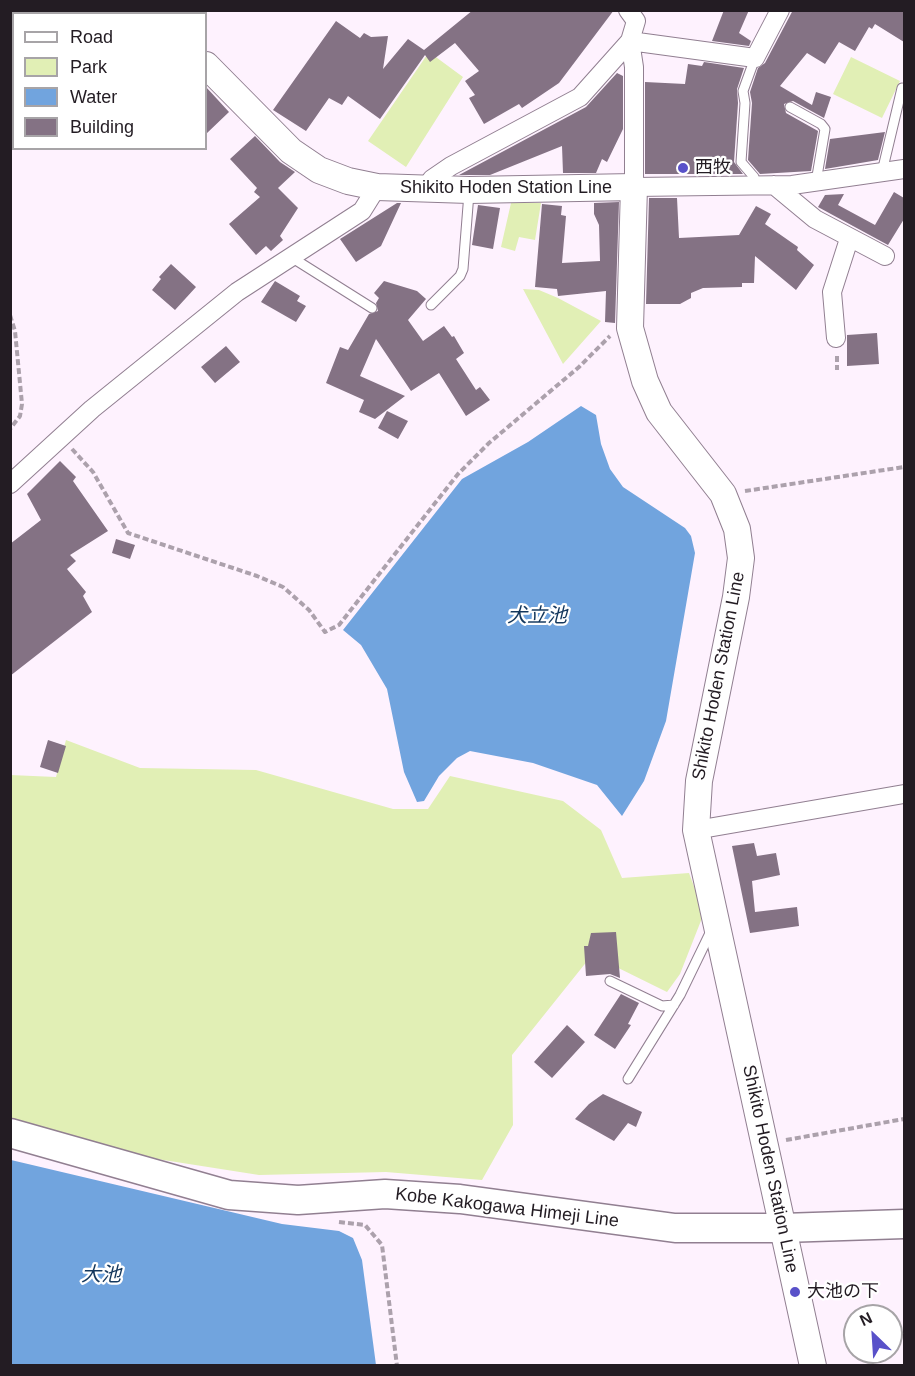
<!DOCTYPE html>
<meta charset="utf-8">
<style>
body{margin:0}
#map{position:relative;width:915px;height:1376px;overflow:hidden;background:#fef2fe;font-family:Helvetica,sans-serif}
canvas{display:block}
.frame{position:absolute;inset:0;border:12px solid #231c23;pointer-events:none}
.legend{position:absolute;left:12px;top:12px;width:195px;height:138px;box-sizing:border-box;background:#fff;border:2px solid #a7a4a7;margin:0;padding:8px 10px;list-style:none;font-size:18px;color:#231c23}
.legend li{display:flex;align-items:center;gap:12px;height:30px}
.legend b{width:30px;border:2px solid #a7a4a7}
.north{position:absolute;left:843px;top:1304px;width:60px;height:60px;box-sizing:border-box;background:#fff;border:2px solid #a7a4a7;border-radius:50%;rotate:335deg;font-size:16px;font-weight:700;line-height:24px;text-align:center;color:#231c23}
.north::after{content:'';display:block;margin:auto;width:21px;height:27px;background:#5951c9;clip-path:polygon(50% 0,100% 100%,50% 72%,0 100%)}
</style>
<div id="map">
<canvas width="915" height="1376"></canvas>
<div class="frame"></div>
<ul class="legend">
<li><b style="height:8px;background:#fff"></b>Road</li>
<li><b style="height:16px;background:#e1efb5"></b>Park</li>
<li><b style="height:16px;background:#71a4de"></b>Water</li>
<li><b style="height:16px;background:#847284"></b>Building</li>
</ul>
<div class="north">N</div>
</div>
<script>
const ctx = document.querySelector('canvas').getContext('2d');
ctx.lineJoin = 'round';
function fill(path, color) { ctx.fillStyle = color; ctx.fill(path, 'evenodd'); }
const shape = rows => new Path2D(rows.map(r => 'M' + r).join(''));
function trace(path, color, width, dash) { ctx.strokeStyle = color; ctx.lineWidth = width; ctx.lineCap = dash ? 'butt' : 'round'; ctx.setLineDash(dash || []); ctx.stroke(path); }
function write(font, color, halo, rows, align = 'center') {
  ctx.font = font + ' Helvetica,"Noto Sans JP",sans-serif'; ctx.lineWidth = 4.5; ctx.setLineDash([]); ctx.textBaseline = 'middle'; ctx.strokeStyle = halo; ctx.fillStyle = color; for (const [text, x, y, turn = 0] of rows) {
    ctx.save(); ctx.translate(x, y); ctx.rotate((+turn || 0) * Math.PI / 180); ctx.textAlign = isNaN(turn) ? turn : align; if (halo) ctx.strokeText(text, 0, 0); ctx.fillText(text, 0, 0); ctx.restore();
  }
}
fill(shape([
 [429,52,463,77,406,167,368,141],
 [851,57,900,81,882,118,833,94],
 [511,203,541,203,535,240,519,237,515,251,501,247],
 [523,289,539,290,558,298,601,321,563,364],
 [66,740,140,768,256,770,393,809,428,809,450,776,563,801,601,830,622,878,689,873,704,913,680,974,667,992,592,955,512,1055,513,1125,482,1180,386,1172,259,1175,157,1159,11,1120,10,775,56,777]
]), '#e1efb5');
fill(shape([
 [581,406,596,415,601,444,610,469,623,487,685,528,691,536,695,553,666,721,644,781,622,816,597,785,533,763,470,751,457,758,439,776,424,801,417,802,404,772,387,689,361,645,343,630,462,479,528,442],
 [11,1160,282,1224,339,1231,353,1238,362,1260,376,1365,11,1365]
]), '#71a4de');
fill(shape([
 [473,10,614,10,559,83,522,108,519,104,484,124,469,98,475,95,465,81,479,71,455,43,430,62,425,55,380,119,348,96,342,105,329,98,306,131,273,110,336,21,360,38,364,33,371,37,388,36,383,69,408,39,424,50],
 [724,10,749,10,739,33,751,41,749,46,712,41],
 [793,10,904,10,904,42,875,24,872,29,869,27,855,51,839,42,825,64,807,53,780,86,812,105,816,92,831,97,824,118,793,101,784,104,786,113,818,131,811,171,760,174,748,160,752,103,750,92,758,68,765,63],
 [704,62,744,68,737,89,738,103,734,162,743,174,645,174,645,82,685,84,688,64,702,66],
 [617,73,623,76,623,129,607,162,602,159,596,173,563,173,562,146,490,175,459,175,586,107],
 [206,87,229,112,206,134],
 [885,132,878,160,825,169,830,139],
 [255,136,280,162,295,172,278,188,298,208,280,236,283,240,271,251,266,246,256,255,229,224,260,197,254,192,257,188,230,159],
 [894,192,904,198,904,219,888,245,818,207,825,195,844,194,838,205,875,225],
 [649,198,677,198,679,238,739,235,756,206,771,214,765,224,798,247,797,250,814,265,796,290,755,256,754,283,742,283,742,287,703,288,691,293,691,298,680,304,646,304],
 [619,202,615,323,605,322,606,291,558,296,557,289,535,287,542,204,562,206,561,215,566,216,562,263,600,261,599,225,594,214,594,203],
 [397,203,401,203,381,246,356,262,340,239],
 [478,205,500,208,493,249,472,245],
 [171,264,196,287,175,310,152,290,161,279,159,277],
 [275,281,300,296,297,301,306,306,296,322,261,302],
 [384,281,417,291,426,299,408,320,423,341,444,326,452,337,454,336,464,353,456,359,476,390,480,387,490,400,466,416,439,373,411,391,376,339,360,376,405,396,375,419,359,412,364,400,326,383,340,347,348,350,369,314,378,311,376,303,379,298,374,293],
 [877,333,879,364,847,366,847,335],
 [226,346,240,362,215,383,201,367],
 [387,411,408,421,398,439,378,428],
 [60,461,76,477,73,481,108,531,70,555,76,561,67,569,86,592,83,596,92,612,10,676,10,544,41,520,27,494],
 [116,539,135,545,130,559,112,553],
 [48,740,66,746,58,773,40,767],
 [754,843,757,856,776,853,780,875,752,881,755,912,797,907,799,926,750,933,732,846],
 [616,932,620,978,610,974,586,976,584,946,588,946,591,933],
 [621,994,639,1003,628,1024,631,1025,615,1049,594,1035],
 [567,1025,585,1042,552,1078,534,1062],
 [603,1094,642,1112,636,1127,628,1123,614,1141,575,1119,589,1104]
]), '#847284');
const lane = shape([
 [755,58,743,91,745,103,741,162,754,177,756,186],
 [790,107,821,124,825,129,816,182],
 [882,172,902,88],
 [291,257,372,308],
 [431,305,460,276,463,269,469,193],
 [610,981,662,1006,674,1005],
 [628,1079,680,995,712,929]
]);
const street = shape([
 [628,10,636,21,630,41,634,67,634,187,792,185,904,169],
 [774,185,815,219,885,256],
 [425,189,432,179,451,166,580,97,630,41,755,58,780,10],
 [836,338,832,292,849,239],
 [10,484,92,409,237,292,362,211,377,187],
 [696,830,904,794]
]);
const secondary = shape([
 [150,10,152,14],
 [206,65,291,151,319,170,348,181,377,187,469,190,634,187,630,328,645,381,659,412,723,494,737,529,741,558,736,597,699,781,696,830,813,1366]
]);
const primary = shape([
 [10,1133,229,1195,298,1200,385,1194,460,1199,675,1228,783,1228,904,1224]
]);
trace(lane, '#917f91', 11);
trace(street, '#917f91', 20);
trace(secondary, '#917f91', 28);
trace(primary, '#917f91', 31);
trace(shape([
 [10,315,15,331,22,404,20,416,10,429],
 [837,356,837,370],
 [72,449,93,472,128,533,257,576,283,587,309,610,325,632,339,625,458,474,489,443,579,367,610,336],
 [745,491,904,467],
 [786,1140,904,1119],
 [339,1222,365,1225,382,1245,397,1366]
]), '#aca1ac', 4, [6, 3]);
trace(lane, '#fff', 9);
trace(street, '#fff', 18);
trace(secondary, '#fff', 26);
trace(primary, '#fff', 28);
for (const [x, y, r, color] of [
 [683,168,6,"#5951c9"],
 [795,1292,6,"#5951c9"]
]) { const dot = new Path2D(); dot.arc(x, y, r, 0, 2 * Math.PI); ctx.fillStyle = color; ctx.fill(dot); trace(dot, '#fff', 2); }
write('18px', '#231c23', '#fff', [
 ["西牧",695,168],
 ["大池の下",807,1292]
], 'left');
write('18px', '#231c23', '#fff', [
 ["Shikito Hoden Station Line",506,188],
 ["Shikito Hoden Station Line",719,676,-79],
 ["Shikito Hoden Station Line",770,1169,78],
 ["Kobe Kakogawa Himeji Line",507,1208,7]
]);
write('italic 20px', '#13375d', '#fff', [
 ["犬立池",537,616],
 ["大池",101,1275]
]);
</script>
